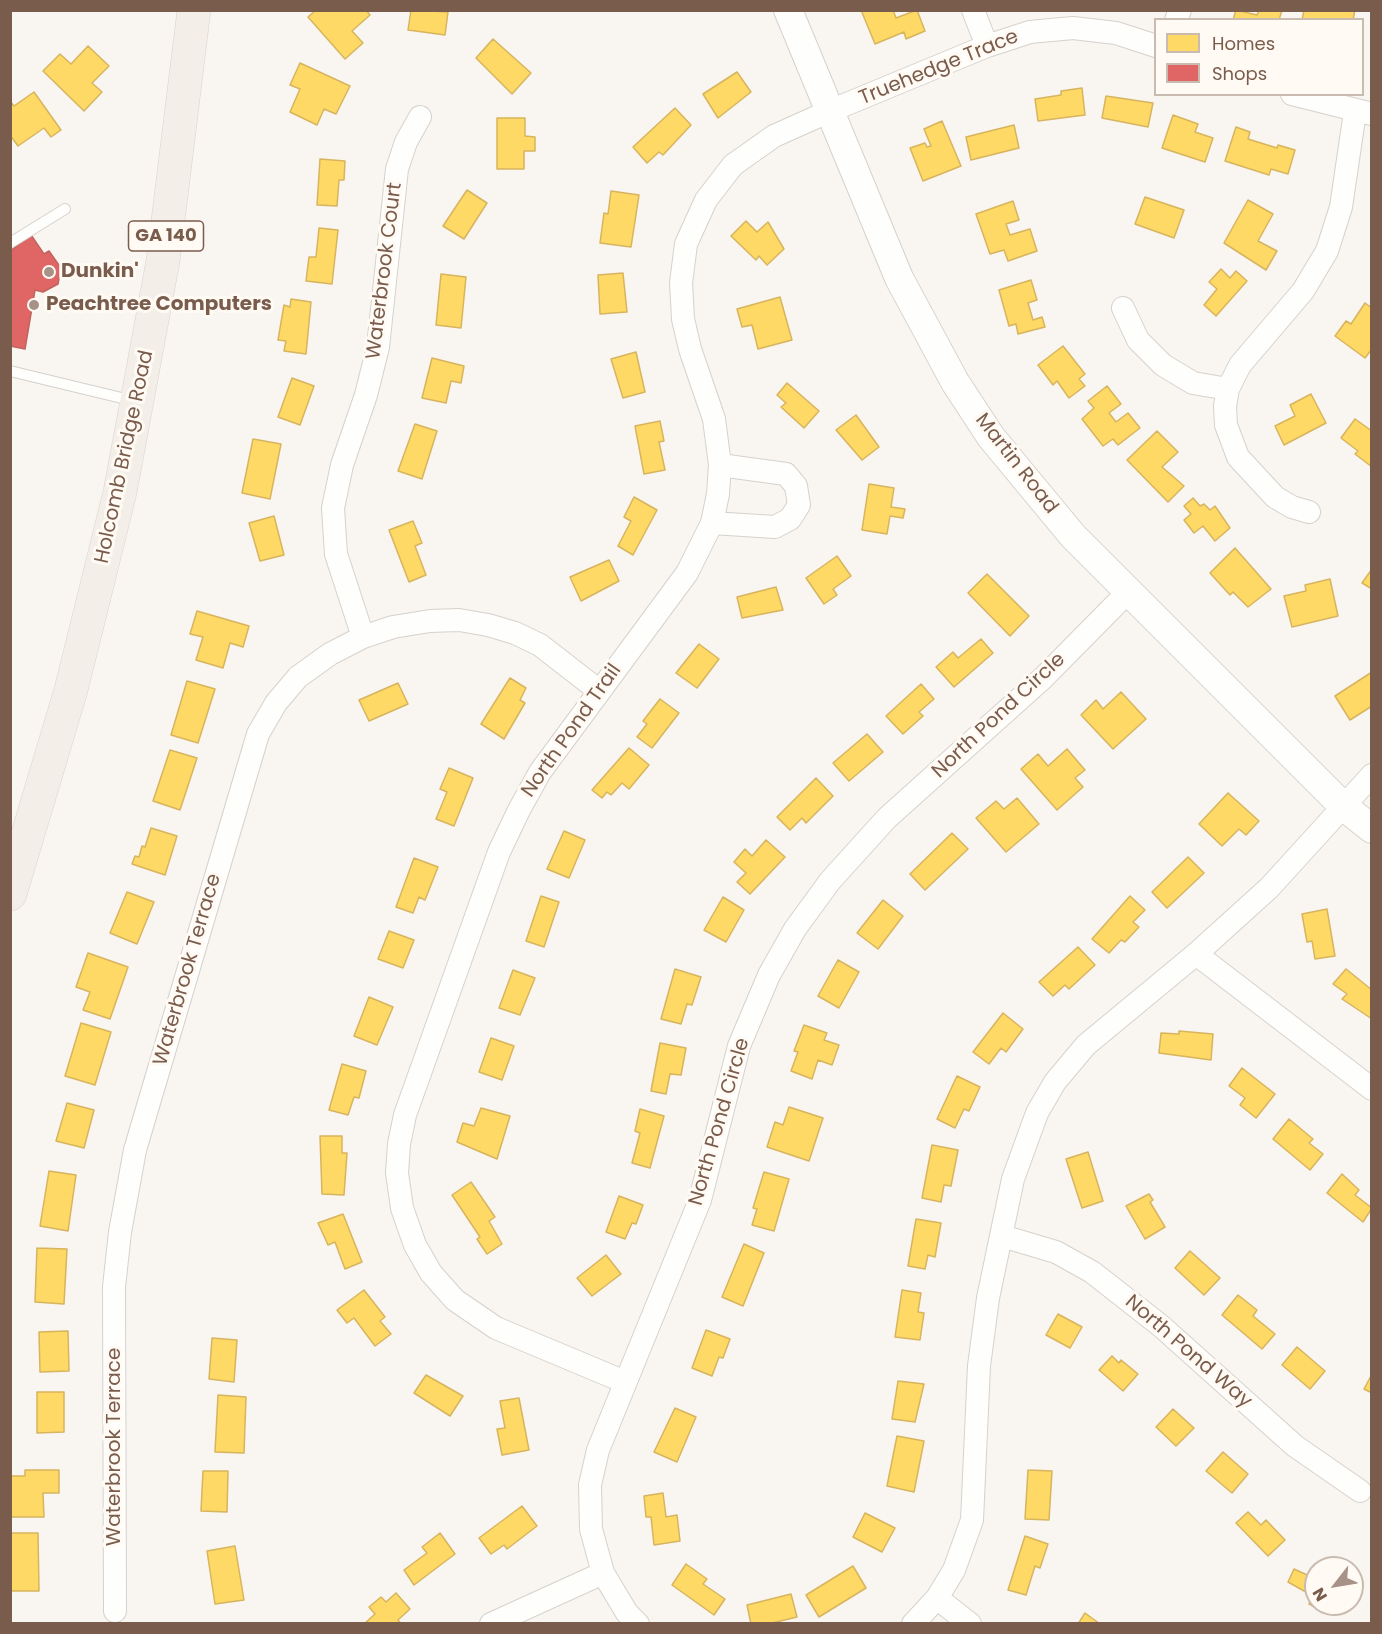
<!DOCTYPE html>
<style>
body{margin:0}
#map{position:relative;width:1382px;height:1634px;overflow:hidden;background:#f9f5f0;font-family:Poppins,sans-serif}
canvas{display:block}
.frame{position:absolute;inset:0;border:12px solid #7a5c4d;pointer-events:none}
.legend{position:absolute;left:1154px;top:18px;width:210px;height:78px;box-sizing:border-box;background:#fffaf3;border:2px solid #cabbb1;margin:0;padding:8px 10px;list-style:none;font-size:18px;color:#7a5c4d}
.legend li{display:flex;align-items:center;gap:12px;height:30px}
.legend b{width:30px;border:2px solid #cabbb1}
.north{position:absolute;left:1304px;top:1556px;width:60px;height:60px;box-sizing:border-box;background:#fffaf3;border:2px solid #cabbb1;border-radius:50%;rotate:239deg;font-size:16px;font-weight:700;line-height:24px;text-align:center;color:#7a5c4d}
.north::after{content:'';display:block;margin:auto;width:21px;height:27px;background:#a69286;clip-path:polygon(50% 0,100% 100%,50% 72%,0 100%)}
</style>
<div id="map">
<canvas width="1382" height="1634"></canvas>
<div class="frame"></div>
<ul class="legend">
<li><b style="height:16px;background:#ffd966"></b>Homes</li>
<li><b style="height:16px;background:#e06666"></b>Shops</li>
</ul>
<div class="north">N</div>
</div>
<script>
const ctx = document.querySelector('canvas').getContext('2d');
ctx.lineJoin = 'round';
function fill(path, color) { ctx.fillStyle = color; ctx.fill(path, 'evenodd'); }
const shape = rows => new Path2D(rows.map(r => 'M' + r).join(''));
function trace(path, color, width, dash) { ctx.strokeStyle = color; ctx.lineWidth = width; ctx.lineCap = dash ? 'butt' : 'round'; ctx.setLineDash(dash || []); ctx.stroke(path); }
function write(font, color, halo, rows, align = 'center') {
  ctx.font = font + ' Poppins,sans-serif'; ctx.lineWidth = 6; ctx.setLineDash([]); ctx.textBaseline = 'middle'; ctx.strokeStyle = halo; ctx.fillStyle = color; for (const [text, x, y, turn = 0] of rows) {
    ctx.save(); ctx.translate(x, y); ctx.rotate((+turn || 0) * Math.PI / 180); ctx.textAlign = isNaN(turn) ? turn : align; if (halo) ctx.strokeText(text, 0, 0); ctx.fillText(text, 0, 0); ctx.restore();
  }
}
const homes = shape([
 [316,10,366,10,370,15,352,31,363,43,345,59,308,17,316,10],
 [411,10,448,12,445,35,408,30,411,10],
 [861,10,893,10,896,18,917,10,925,31,906,39,904,32,875,44,861,10],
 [1236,10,1257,15,1259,10,1282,10,1279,20,1233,20,1236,10],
 [1304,10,1355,10,1353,20,1302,20,1304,10],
 [493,39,531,73,512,94,476,58,493,39],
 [88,46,109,66,92,83,102,92,84,111,43,71,60,54,71,64,88,46],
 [300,63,350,86,336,114,324,109,317,125,290,112,300,89,290,85,300,63],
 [737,72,751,92,718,118,703,94,737,72],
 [1082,88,1085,115,1038,121,1035,99,1061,95,1061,91,1082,88],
 [34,92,61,130,51,137,44,128,18,146,10,135,10,101,14,106,34,92],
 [1106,96,1153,103,1148,127,1102,118,1106,96],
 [675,108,691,125,663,155,659,152,647,163,633,147,675,108],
 [1173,115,1198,124,1195,132,1213,138,1205,162,1162,148,1173,115],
 [497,118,525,118,525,136,535,137,535,151,524,151,524,169,497,169,497,118],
 [942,121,961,166,923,181,910,148,925,143,927,147,931,146,924,129,942,121],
 [1014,125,1019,148,971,160,966,137,1014,125],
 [1236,127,1250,132,1248,139,1277,148,1278,145,1295,150,1288,174,1271,169,1269,175,1225,161,1236,127],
 [320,159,345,161,344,180,339,180,337,206,317,205,320,159],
 [467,190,487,203,464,239,443,226,467,190],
 [611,191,639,195,631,247,600,243,604,213,608,214,611,191],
 [1145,197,1184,210,1174,238,1135,224,1145,197],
 [1248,200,1273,214,1258,241,1277,251,1266,270,1224,243,1248,200],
 [1013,201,1019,220,1006,224,1010,235,1030,229,1037,251,1008,261,1004,250,990,254,976,214,1013,201],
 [746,221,757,232,768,222,784,249,767,265,759,256,756,260,731,236,746,221],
 [319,228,338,230,332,284,306,281,309,257,316,257,319,228],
 [1221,269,1230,278,1236,271,1247,281,1216,316,1204,305,1217,289,1209,282,1221,269],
 [623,273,627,312,600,314,598,275,623,273],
 [441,274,466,277,461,328,436,325,441,274],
 [1031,280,1037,300,1028,303,1033,320,1042,317,1045,327,1018,334,1016,324,1009,326,999,290,1031,280],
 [780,297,792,340,758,349,752,325,742,327,737,309,780,297],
 [291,299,311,302,306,354,284,351,286,341,278,340,284,305,290,307,291,299],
 [1365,303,1372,308,1372,349,1365,358,1335,336,1346,321,1351,324,1365,303],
 [1063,346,1085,374,1079,379,1085,386,1069,398,1057,381,1053,385,1038,365,1063,346],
 [636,352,645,392,623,398,611,359,636,352],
 [432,358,464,366,461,383,451,381,446,403,422,398,432,358],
 [292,378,314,386,300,425,278,417,292,378],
 [787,383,819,411,804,428,781,407,786,403,777,395,787,383],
 [1107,386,1121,404,1109,413,1116,422,1128,413,1140,428,1118,445,1113,439,1103,446,1082,419,1094,408,1088,401,1107,386],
 [1311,394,1326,423,1284,445,1275,426,1295,416,1290,405,1311,394],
 [856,415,879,447,862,460,836,430,856,415],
 [1355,419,1372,431,1372,467,1355,454,1358,451,1341,438,1355,419],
 [660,421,664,441,659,442,665,470,644,474,635,426,660,421],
 [415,424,437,431,422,479,398,471,415,424],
 [1157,431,1178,452,1162,467,1184,486,1168,502,1127,460,1157,431],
 [253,439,281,444,270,499,242,493,253,439],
 [869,484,894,488,891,507,905,509,903,518,890,516,887,534,862,530,869,484],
 [634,497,657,510,633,555,618,546,631,521,624,517,634,497],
 [1193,498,1200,506,1204,504,1210,510,1215,506,1230,528,1215,541,1203,526,1194,533,1184,520,1191,514,1184,506,1193,498],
 [274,516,284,555,260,561,249,523,274,516],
 [413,521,422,543,415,546,426,575,409,582,389,530,413,521],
 [1235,548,1271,589,1248,607,1233,592,1230,595,1210,573,1235,548],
 [837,556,851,576,833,589,837,595,824,604,806,578,837,556],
 [609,560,619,581,581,601,570,577,609,560],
 [1372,569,1372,589,1362,583,1372,569],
 [987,574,1029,616,1010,636,968,593,987,574],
 [1330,579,1338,616,1292,627,1284,596,1306,591,1305,585,1330,579],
 [776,587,783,610,742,618,737,597,776,587],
 [197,611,249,626,243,647,230,643,223,668,196,660,203,637,190,634,197,611],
 [981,639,993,653,954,687,936,667,953,652,958,658,981,639],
 [699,644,719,659,697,688,676,673,699,644],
 [1372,672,1372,706,1350,720,1335,696,1372,672],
 [510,678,526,688,520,700,525,703,504,739,481,724,510,678],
 [187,681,215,689,198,743,171,735,187,681],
 [398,683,408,704,369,721,359,700,398,683],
 [921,684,934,699,919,712,923,716,903,734,886,716,921,684],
 [1121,692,1146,719,1113,749,1081,715,1096,700,1103,709,1121,692],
 [660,699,679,713,652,748,637,737,647,724,643,721,660,699],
 [867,734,883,752,849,781,833,763,867,734],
 [629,748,649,765,629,789,622,783,611,795,607,792,602,798,592,790,629,748],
 [1067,749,1085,770,1075,778,1083,787,1057,810,1021,769,1038,754,1048,766,1067,749],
 [170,750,197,758,180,810,153,801,170,750],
 [449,768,473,778,454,826,436,819,447,792,440,789,449,768],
 [816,778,833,796,806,823,802,818,790,830,777,817,816,778],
 [1228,793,1259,821,1246,835,1239,829,1222,846,1199,824,1228,793],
 [1017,798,1039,824,1006,852,976,818,996,801,1004,809,1017,798],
 [151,828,177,836,165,875,132,864,135,856,139,857,142,846,145,847,151,828],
 [564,831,585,840,569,878,547,869,564,831],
 [952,833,968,849,925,890,910,874,952,833],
 [766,840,785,857,750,894,737,882,746,873,734,862,745,849,752,856,766,840],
 [1188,857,1204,873,1167,908,1152,892,1188,857],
 [414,858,438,867,425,900,419,897,413,913,396,907,414,858],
 [127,892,154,902,137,944,110,933,127,892],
 [541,896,559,902,544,947,526,941,541,896],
 [1130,896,1145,910,1133,922,1139,927,1125,942,1121,940,1109,953,1092,939,1130,896],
 [723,897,744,910,726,942,704,930,723,897],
 [883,900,903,916,878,949,857,933,883,900],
 [1327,909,1335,956,1315,959,1312,941,1307,942,1302,914,1327,909],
 [389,931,414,940,403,968,378,959,389,931],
 [1078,947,1095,965,1069,989,1065,985,1053,996,1039,982,1078,947],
 [88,953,128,967,110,1019,83,1010,90,992,76,987,88,953],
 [838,960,859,972,839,1008,818,996,838,960],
 [675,969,701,977,692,1005,687,1004,681,1024,661,1019,675,969],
 [1346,969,1372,990,1372,1019,1342,999,1347,994,1333,984,1346,969],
 [513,970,535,978,520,1015,499,1008,513,970],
 [369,997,393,1007,377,1045,354,1036,369,997],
 [1003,1013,1023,1029,1006,1052,1001,1048,989,1064,973,1052,1003,1013],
 [81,1023,111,1032,95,1085,65,1076,81,1023],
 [804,1025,827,1033,824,1040,839,1045,832,1065,818,1060,812,1079,791,1071,798,1052,794,1051,804,1025],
 [1179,1031,1213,1034,1211,1060,1159,1053,1161,1033,1179,1034,1179,1031],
 [491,1038,514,1046,502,1080,479,1072,491,1038],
 [660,1043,686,1048,681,1075,670,1074,666,1094,651,1091,660,1043],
 [342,1064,366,1071,359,1098,354,1097,348,1115,329,1110,342,1064],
 [1242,1068,1275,1094,1256,1118,1240,1105,1245,1098,1229,1086,1242,1068],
 [957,1076,980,1087,969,1111,964,1109,955,1128,937,1119,957,1076],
 [67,1103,94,1110,84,1148,56,1141,67,1103],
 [789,1107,823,1118,809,1161,767,1147,775,1122,783,1125,789,1107],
 [481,1108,510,1116,497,1159,457,1142,463,1123,474,1126,481,1108],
 [640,1109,664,1116,650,1168,632,1163,640,1133,635,1131,640,1109],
 [1289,1119,1313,1139,1309,1143,1323,1154,1310,1170,1273,1139,1289,1119],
 [320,1136,342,1136,342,1153,347,1153,344,1195,322,1194,320,1136],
 [932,1145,958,1150,951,1186,944,1185,941,1202,922,1198,932,1145],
 [1088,1152,1103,1201,1082,1208,1066,1159,1088,1152],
 [49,1171,76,1175,68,1231,40,1226,49,1171],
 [764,1172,789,1179,774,1231,752,1225,757,1209,753,1208,764,1172],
 [1342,1174,1359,1190,1355,1195,1372,1208,1363,1222,1327,1193,1342,1174],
 [471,1182,495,1217,489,1221,502,1244,487,1254,477,1239,480,1237,452,1195,471,1182],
 [1149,1194,1153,1200,1150,1202,1165,1227,1145,1239,1126,1206,1149,1194],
 [619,1196,643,1205,636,1224,632,1223,625,1239,606,1232,619,1196],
 [343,1214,362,1262,345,1269,335,1242,328,1245,318,1223,343,1214],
 [916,1219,941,1223,935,1257,928,1255,925,1269,908,1266,916,1219],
 [744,1244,764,1253,743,1306,722,1297,744,1244],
 [37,1248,67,1249,64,1304,35,1302,37,1248],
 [1190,1251,1220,1278,1204,1295,1175,1268,1190,1251],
 [606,1255,621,1274,592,1296,577,1278,606,1255],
 [364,1290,385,1317,380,1321,391,1334,375,1346,354,1318,347,1323,337,1310,364,1290],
 [902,1290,921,1293,918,1312,924,1313,920,1340,895,1337,902,1290],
 [1238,1295,1257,1310,1253,1316,1275,1334,1262,1349,1222,1315,1238,1295],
 [1058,1314,1082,1327,1070,1348,1046,1335,1058,1314],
 [706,1330,730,1339,723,1358,719,1357,712,1376,692,1368,706,1330],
 [68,1331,69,1371,40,1372,39,1332,68,1331],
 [212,1338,237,1340,234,1382,209,1379,212,1338],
 [1297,1347,1325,1371,1310,1389,1282,1365,1297,1347],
 [1112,1356,1119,1363,1121,1360,1138,1374,1123,1391,1099,1370,1112,1356],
 [1372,1374,1372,1393,1364,1389,1372,1374],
 [426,1375,463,1396,450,1416,414,1393,426,1375],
 [898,1381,924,1384,915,1422,892,1419,898,1381],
 [37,1392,64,1392,64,1432,37,1433,37,1392],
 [218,1395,246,1397,244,1453,215,1452,218,1395],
 [519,1398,529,1450,502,1455,497,1429,505,1428,500,1401,519,1398],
 [675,1408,696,1417,677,1462,654,1452,675,1408],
 [1173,1409,1194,1428,1176,1446,1156,1427,1173,1409],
 [897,1436,924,1441,914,1492,887,1486,897,1436],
 [1223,1452,1248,1474,1232,1493,1206,1471,1223,1452],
 [25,1470,59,1470,59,1493,43,1493,44,1517,10,1517,10,1476,25,1476,25,1470],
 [1028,1470,1052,1471,1049,1520,1025,1519,1028,1470],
 [203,1471,228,1471,227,1512,201,1511,203,1471],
 [663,1493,666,1517,677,1515,680,1541,654,1545,651,1517,646,1517,644,1496,663,1493],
 [522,1506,537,1526,507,1549,504,1545,491,1554,479,1538,522,1506],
 [1248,1512,1261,1525,1266,1520,1285,1540,1268,1556,1236,1523,1248,1512],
 [865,1513,895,1528,882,1552,853,1537,865,1513],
 [10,1533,38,1533,39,1591,11,1591,10,1533],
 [440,1533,455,1554,414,1585,404,1570,427,1553,422,1547,440,1533],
 [1025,1536,1048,1544,1040,1568,1035,1566,1026,1595,1008,1590,1025,1536],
 [235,1546,244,1600,215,1604,207,1551,235,1546],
 [686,1564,707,1579,703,1584,725,1599,714,1615,672,1585,686,1564],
 [853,1566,866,1588,819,1617,806,1595,853,1566],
 [1294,1569,1316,1579,1316,1604,1334,1604,1328,1614,1309,1604,1313,1596,1288,1582,1294,1569],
 [396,1593,410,1609,398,1620,401,1624,364,1624,375,1614,369,1607,381,1597,386,1602,396,1593],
 [791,1594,797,1617,768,1624,751,1624,747,1605,791,1594],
 [1085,1613,1100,1624,1078,1624,1085,1613]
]);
fill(homes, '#ffd966');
trace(homes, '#d7b45e', 1.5);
const shops = shape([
 [31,235,44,254,49,251,61,268,58,284,43,292,35,290,25,349,10,346,10,251,31,235]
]);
fill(shops, '#e06666');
trace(shops, '#c1635e', 1.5);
const service = shape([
 [10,243,65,209],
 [10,371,134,401]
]);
const minor = shape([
 [973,10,987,46],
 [1176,20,1180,10],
 [1292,94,1372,114],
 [1123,308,1138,340,1163,365,1193,383,1228,389],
 [1309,512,1292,507,1275,497,1238,457,1226,425,1225,406,1228,389,1240,365,1303,291,1327,251,1341,207,1355,112],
 [712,523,775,527,790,519,799,505,796,486,786,474,720,465],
 [363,637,336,554,333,508,342,465,366,395,378,347,397,169,406,142,420,117],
 [1196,954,1372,1089],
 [1002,1236,1056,1252,1092,1272,1161,1326,1295,1446,1360,1491],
 [625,1382,496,1328,455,1300,431,1273,415,1245,402,1208,397,1173,399,1144,405,1115,499,852,519,810,540,772,687,573,712,523,718,494,720,465,714,419,690,349,683,319,681,283,686,244,706,200,733,165,774,136,830,111,987,46,1030,32,1073,28,1116,33,1156,46],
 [937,1598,970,1624],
 [115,1611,114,1287,120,1232,135,1150,258,734,276,703,298,677,330,654,363,637,393,627,430,621,459,620,488,625,515,633,540,645,598,690],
 [491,1624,603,1573],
 [638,1624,627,1613,603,1573,591,1529,590,1485,598,1450,700,1200,739,1046,769,975,795,929,830,881,887,818,1043,678,1128,592],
 [913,1624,937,1598,954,1570,972,1520,979,1366,988,1298,1013,1179,1037,1113,1055,1082,1086,1045,1196,954,1269,888,1372,775]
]);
const tertiary = shape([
 [788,10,899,278,955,382,991,437,1073,536,1343,806,1372,829]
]);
const primary = shape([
 [10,894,71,690,120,492,163,261,194,10]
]);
trace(service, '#d7d1cb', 12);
trace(minor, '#d7d1cb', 24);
trace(tertiary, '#d7d1cb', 30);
trace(primary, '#dad1cc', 34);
trace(service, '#fefefd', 10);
trace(minor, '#fefefd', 22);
trace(tertiary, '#fefefd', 28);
trace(primary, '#f3eee8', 33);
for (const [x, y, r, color] of [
 [49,272,6,"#a69286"],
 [34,305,6,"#a69286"]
]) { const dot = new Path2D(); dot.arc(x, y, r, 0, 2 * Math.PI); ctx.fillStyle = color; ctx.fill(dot); trace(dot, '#fffaf3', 2); }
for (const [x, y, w] of [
 [166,236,75]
]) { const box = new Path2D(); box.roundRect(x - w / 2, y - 15, w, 30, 4.5); ctx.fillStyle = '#fffaf3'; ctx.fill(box); trace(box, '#7a5c4d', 1.5); }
write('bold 18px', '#7a5c4d', null, [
 ["GA 140",166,236]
]);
write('20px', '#7a5c4d', '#fffaf3', [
 ["Truehedge Trace",939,68,-22],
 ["Waterbrook Court",385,271,-83],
 ["Holcomb Bridge Road",125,457,-78],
 ["Martin Road",1016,464,52],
 ["North Pond Circle",999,716,-43],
 ["North Pond Trail",572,731,-55],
 ["Waterbrook Terrace",188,970,-74],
 ["North Pond Circle",720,1122,-74],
 ["North Pond Way",1188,1352,41],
 ["Waterbrook Terrace",115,1447,-90]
]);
write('bold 20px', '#7a5c4d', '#fffaf3', [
 ["Dunkin'",61,272],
 ["Peachtree Computers",46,305]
], 'left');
</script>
